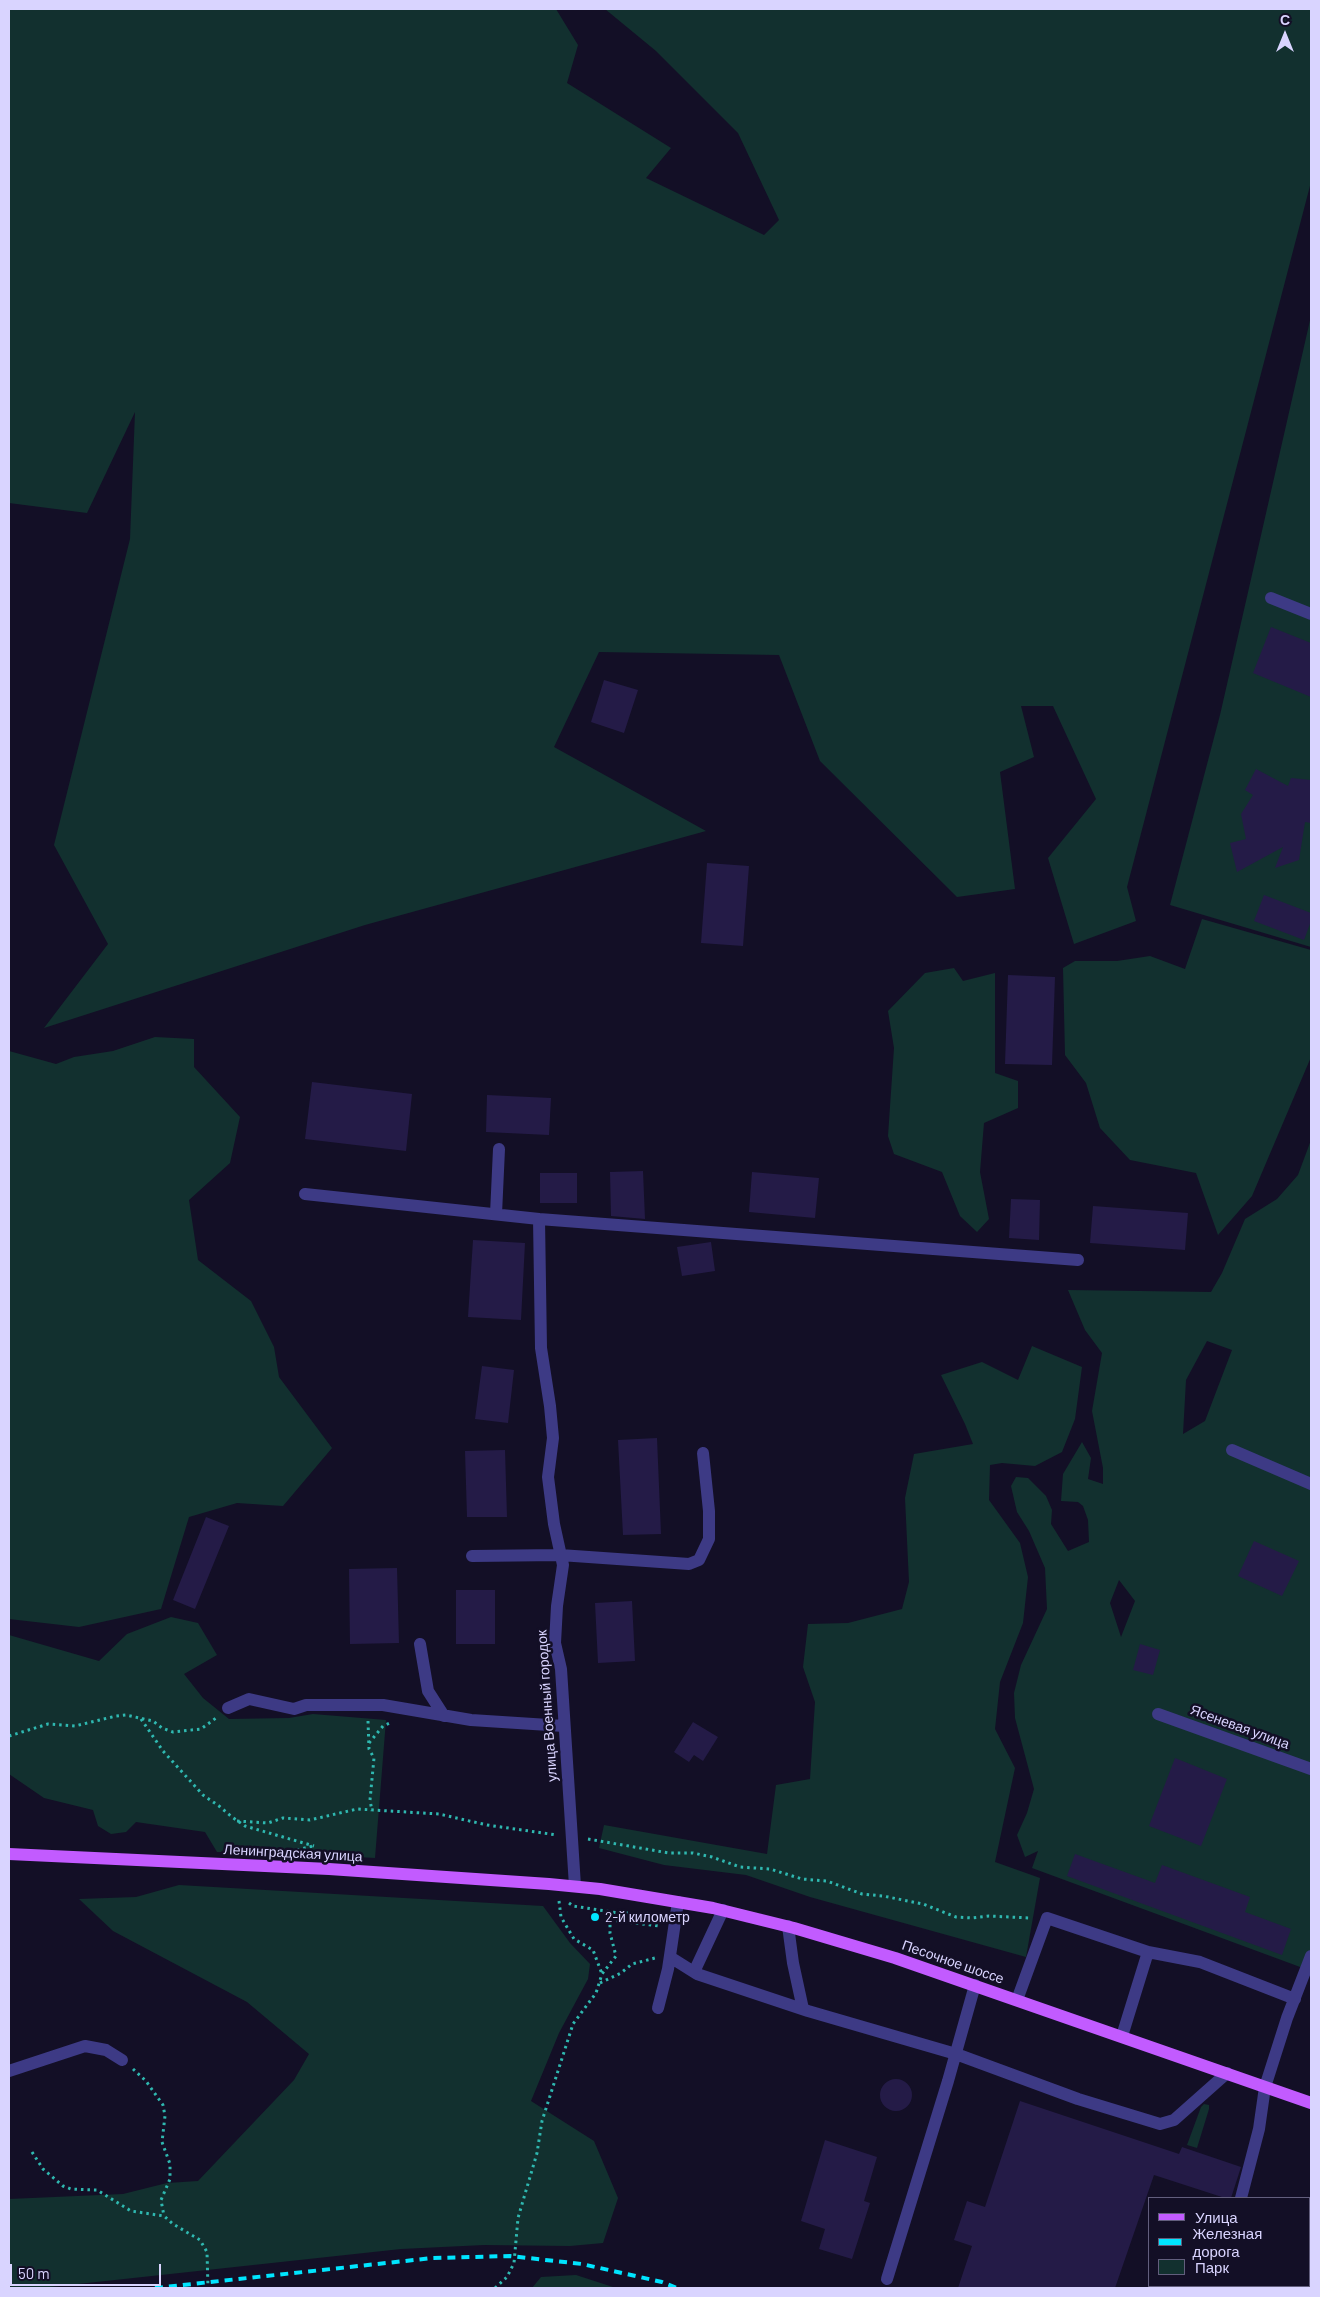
<!DOCTYPE html>
<meta charset="utf-8">
<style>
body{margin:0}
#map{position:relative;width:1320px;height:2297px;overflow:hidden;background:#130f26;font-family:Barlow,sans-serif}
canvas{display:block}
.frame{position:absolute;inset:0;border:10px solid #d9d4ff;pointer-events:none}
.legend{position:absolute;left:1148px;top:2197px;width:162px;height:90px;box-sizing:border-box;background:#130f26;border:1px solid #625e7d;margin:0;padding:6px 9px;list-style:none;font-size:15px;color:#d9d4ff}
.legend li{display:flex;align-items:center;gap:10px;height:25px}
.legend b{width:25px;border:1px solid #625e7d}
.north{position:absolute;left:1260px;top:10px;width:50px;height:50px;-webkit-text-stroke:4px #130f26;paint-order:stroke;rotate:0deg;font-size:14px;font-weight:700;line-height:20px;text-align:center;color:#d9d4ff}
.north::after{content:'';display:block;margin:auto;width:18px;height:22px;background:#d9d4ff;clip-path:polygon(50% 0,100% 100%,50% 72%,0 100%)}
.scale{position:absolute;left:10px;top:2264px;width:151px;height:22px;box-sizing:border-box;border:2px solid #d9d4ff;border-top:0;padding-left:6px;font-size:15px;line-height:18px;white-space:nowrap;color:#d9d4ff;-webkit-text-stroke:4px #130f26;paint-order:stroke}
</style>
<div id="map">
<canvas width="1320" height="2297"></canvas>
<div class="frame"></div>
<ul class="legend">
<li><b style="height:6px;background:#c25bff"></b>Улица</li>
<li><b style="height:6px;background:#00e5ff"></b>Железная дорога</li>
<li><b style="height:14px;background:#12302f"></b>Парк</li>
</ul>
<div class="north">С</div>
<div class="scale">50 m</div>
</div>
<script>
const ctx = document.querySelector('canvas').getContext('2d');
ctx.lineJoin = 'round';
function fill(path, color) { ctx.fillStyle = color; ctx.fill(path, 'evenodd'); }
const shape = rows => new Path2D(rows.map(r => 'M' + r).join(''));
function trace(path, color, width, dash) { ctx.strokeStyle = color; ctx.lineWidth = width; ctx.lineCap = dash ? 'butt' : 'round'; ctx.setLineDash(dash || []); ctx.stroke(path); }
function write(font, color, halo, rows, align = 'center') {
  ctx.font = font + ' Barlow,sans-serif'; ctx.lineWidth = 5; ctx.setLineDash([]); ctx.textBaseline = 'middle'; ctx.strokeStyle = halo; ctx.fillStyle = color; for (const [text, x, y, turn = 0] of rows) {
    ctx.save(); ctx.translate(x, y); ctx.rotate((+turn || 0) * Math.PI / 180); ctx.textAlign = isNaN(turn) ? turn : align; if (halo) ctx.strokeText(text, 0, 0); ctx.fillText(text, 0, 0); ctx.restore();
  }
}
fill(shape([
 [9,9,556,9,578,45,567,83,671,148,646,178,764,235,779,220,738,133,656,51,605,9,1311,9,1311,182,1127,887,1136,921,1074,944,1048,858,1096,799,1053,706,1021,706,1034,757,1000,772,1015,889,957,897,820,761,779,655,599,652,554,747,706,831,365,925,44,1028,108,944,54,845,130,539,135,412,87,513,9,503],
 [1311,316,1311,947,1170,905,1220,715],
 [1202,919,1311,950,1311,1057,1252,1196,1218,1235,1196,1173,1130,1160,1100,1128,1086,1083,1065,1055,1063,968,1075,961,1117,961,1150,956,1185,969],
 [954,968,963,981,995,973,995,1073,1018,1081,1018,1108,984,1123,980,1172,989,1219,977,1232,960,1216,942,1172,894,1154,888,1136,894,1048,888,1011,925,973],
 [155,1037,194,1039,194,1067,240,1117,230,1163,189,1200,198,1260,251,1301,274,1347,279,1377,332,1448,283,1506,237,1503,189,1517,161,1609,79,1627,9,1619,9,1051,56,1064,74,1057,113,1051],
 [1311,1140,1311,1971,1032,1868,1038,1851,1025,1857,1017,1835,1027,1813,1034,1789,1015,1718,1014,1693,1021,1665,1047,1609,1045,1568,1029,1531,1017,1512,1011,1486,1016,1477,1028,1478,1046,1496,1052,1510,1051,1524,1068,1551,1089,1542,1088,1520,1083,1506,1078,1502,1061,1501,1063,1474,1082,1442,1091,1458,1088,1479,1103,1484,1103,1468,1092,1411,1102,1353,1085,1330,1068,1290,1211,1292,1222,1273,1245,1219,1277,1199,1298,1175],
 [1207,1341,1232,1350,1205,1421,1183,1434,1186,1380],
 [1119,1580,1135,1601,1121,1637,1110,1603],
 [1032,1346,1082,1367,1075,1419,1062,1452,1035,1466,1002,1463,990,1465,989,1500,1020,1543,1028,1577,1023,1623,1000,1682,995,1729,1015,1768,995,1862,1040,1878,1026,1957,810,1897,746,1875,664,1865,599,1848,604,1825,767,1854,776,1785,810,1779,815,1702,803,1667,808,1624,848,1623,902,1609,909,1582,905,1498,914,1454,973,1444,965,1424,941,1375,982,1362,1018,1380],
 [171,1617,198,1623,217,1655,184,1674,203,1698,229,1719,289,1718,313,1714,386,1720,375,1858,273,1852,217,1852,205,1832,136,1822,126,1832,111,1834,98,1826,93,1810,44,1798,9,1774,9,1635,99,1661,127,1634],
 [179,1885,543,1906,570,1943,590,1964,588,1979,559,2033,531,2101,594,2141,618,2198,603,2243,570,2246,484,2245,401,2249,41,2288,9,2288,9,2199,123,2194,167,2183,198,2181,294,2080,309,2054,247,2002,113,1931,79,1899,136,1897],
 [1204,2104,1209,2105,1209,2109,1197,2148,1187,2145,1201,2107],
 [576,2275,616,2288,532,2288,541,2277]
]), '#12302f');
fill(shape([
 [1271,627,1311,643,1311,697,1253,673],
 [604,680,638,690,624,733,591,722],
 [1256,769,1288,786,1291,778,1311,780,1311,823,1305,822,1299,860,1275,868,1283,847,1237,872,1230,843,1246,839,1241,814,1253,795,1245,790],
 [707,863,749,866,743,946,701,943],
 [1264,895,1311,913,1311,921,1304,940,1254,921],
 [1008,975,1055,977,1052,1065,1005,1064],
 [312,1082,412,1094,406,1151,305,1139],
 [487,1095,551,1098,549,1135,486,1132],
 [643,1171,645,1219,611,1216,610,1172],
 [752,1172,819,1178,815,1218,749,1212],
 [540,1173,577,1173,577,1203,540,1203],
 [1011,1199,1040,1200,1039,1240,1009,1238],
 [1093,1206,1188,1213,1185,1250,1090,1243],
 [473,1240,525,1243,521,1320,468,1317],
 [711,1242,715,1271,682,1276,677,1247],
 [482,1366,514,1370,508,1423,475,1419],
 [657,1438,661,1534,623,1535,618,1440],
 [505,1450,507,1517,467,1517,465,1451],
 [206,1517,229,1526,195,1609,173,1600],
 [1254,1541,1299,1561,1282,1596,1238,1576],
 [397,1568,399,1643,350,1644,349,1569],
 [456,1590,495,1590,495,1644,456,1644],
 [632,1601,635,1661,598,1663,595,1603],
 [1140,1644,1160,1650,1153,1675,1133,1670],
 [693,1722,718,1737,703,1761,694,1755,689,1762,674,1752],
 [1175,1758,1227,1779,1201,1846,1149,1826],
 [1075,1854,1155,1883,1162,1865,1250,1897,1245,1912,1291,1929,1282,1955,1067,1876],
 '880 2095a16 16 0 1 1 32 0a16 16 0 1 1-32 0Z',
 [1020,2101,1179,2154,1182,2147,1241,2167,1231,2198,1225,2198,1154,2175,1115,2288,958,2288,972,2246,954,2240,967,2201,985,2207],
 [825,2140,877,2157,864,2201,870,2203,852,2259,819,2249,825,2229,801,2221]
]), '#241b47');
trace(shape([
 [141,1719,163,1751,203,1795,219,1806,232,1817,245,1826,314,1846],
 [368,1721,369,1749,374,1758,370,1800,372,1811],
 [9,1736,48,1724,75,1726,116,1716,126,1715,153,1721,162,1728,173,1732,201,1729,216,1718],
 [369,1743,383,1726,390,1723],
 [237,1821,268,1823,283,1818,310,1820,357,1809,439,1814,487,1825,557,1835],
 [588,1839,669,1853,693,1853,712,1857,740,1867,770,1869,802,1879,827,1881,862,1894,883,1896,923,1904,956,1917,972,1918,989,1916,1030,1918],
 [297,1850,313,1846],
 [559,1901,561,1917,574,1939,593,1950,602,1974],
 [569,1903,573,1906,625,1914,630,1911],
 [610,1920,659,1926],
 [600,1983,621,1973,632,1964,655,1958],
 [133,2069,146,2081,163,2105,165,2116,162,2142,170,2164,170,2179,161,2200,164,2216],
 [32,2152,43,2169,63,2186,71,2189,97,2190,131,2211,164,2216,173,2224,200,2240,207,2252,208,2288],
 [495,2288,507,2277,514,2263,518,2218,537,2153,542,2121,573,2024,596,1993,602,1974,616,1956,610,1933,610,1912]
]), '#2fb8b0', 3, [2.5, 4]);
trace(shape([
 [1271,598,1311,614],
 [305,1194,539,1219],
 [496,1214,499,1149],
 [1232,1450,1311,1484],
 [472,1556,560,1555,689,1564,699,1560,709,1539,709,1511,703,1453],
 [420,1644,428,1691,444,1716],
 [228,1708,249,1699,294,1709,306,1705,383,1705,471,1720,564,1726],
 [1158,1714,1311,1769],
 [575,1886,561,1669,555,1643,557,1606,563,1565,554,1524,548,1477,553,1438,550,1406,541,1348,539,1219,1078,1260],
 [788,1926,793,1963,803,2009],
 [1148,1952,1200,1962,1295,1999],
 [670,1957,697,1974,808,2011,956,2054,1078,2099,1160,2124,1174,2120,1227,2073],
 [694,1972,723,1910],
 [1017,2000,1047,1918,1148,1952,1122,2036],
 [658,2008,668,1969,678,1902],
 [9,2071,85,2046,106,2050,122,2060],
 [1241,2198,1259,2129,1265,2087,1287,2018,1311,1956],
 [887,2279,948,2081,975,1985],
 [1217,2288,1218,2286]
]), '#3d3a85', 12);
trace(shape([
 [9,1854,329,1869,549,1884,600,1889,713,1908,794,1928,895,1958,1311,2103]
]), '#c25bff', 12);
trace(shape([
 [155,2288,433,2258,510,2256,582,2264,662,2282,677,2288]
]), '#00e5ff', 4, [8, 6]);
for (const [x, y, r, color] of [
 [595,1917,5,"#00e5ff"]
]) { const dot = new Path2D(); dot.arc(x, y, r, 0, 2 * Math.PI); ctx.fillStyle = color; ctx.fill(dot); trace(dot, '#130f26', 2); }
write('14px', '#d9d4ff', '#130f26', [
 ["улица Военный городок",547,1706,-94],
 ["Ясеневая улица",1240,1727,20],
 ["Ленинградская улица",293,1853,3],
 ["Песочное шоссе",953,1962,19]
]);
write('14px', '#d9d4ff', '#130f26', [
 ["2-й километр",605,1917]
], 'left');
</script>
